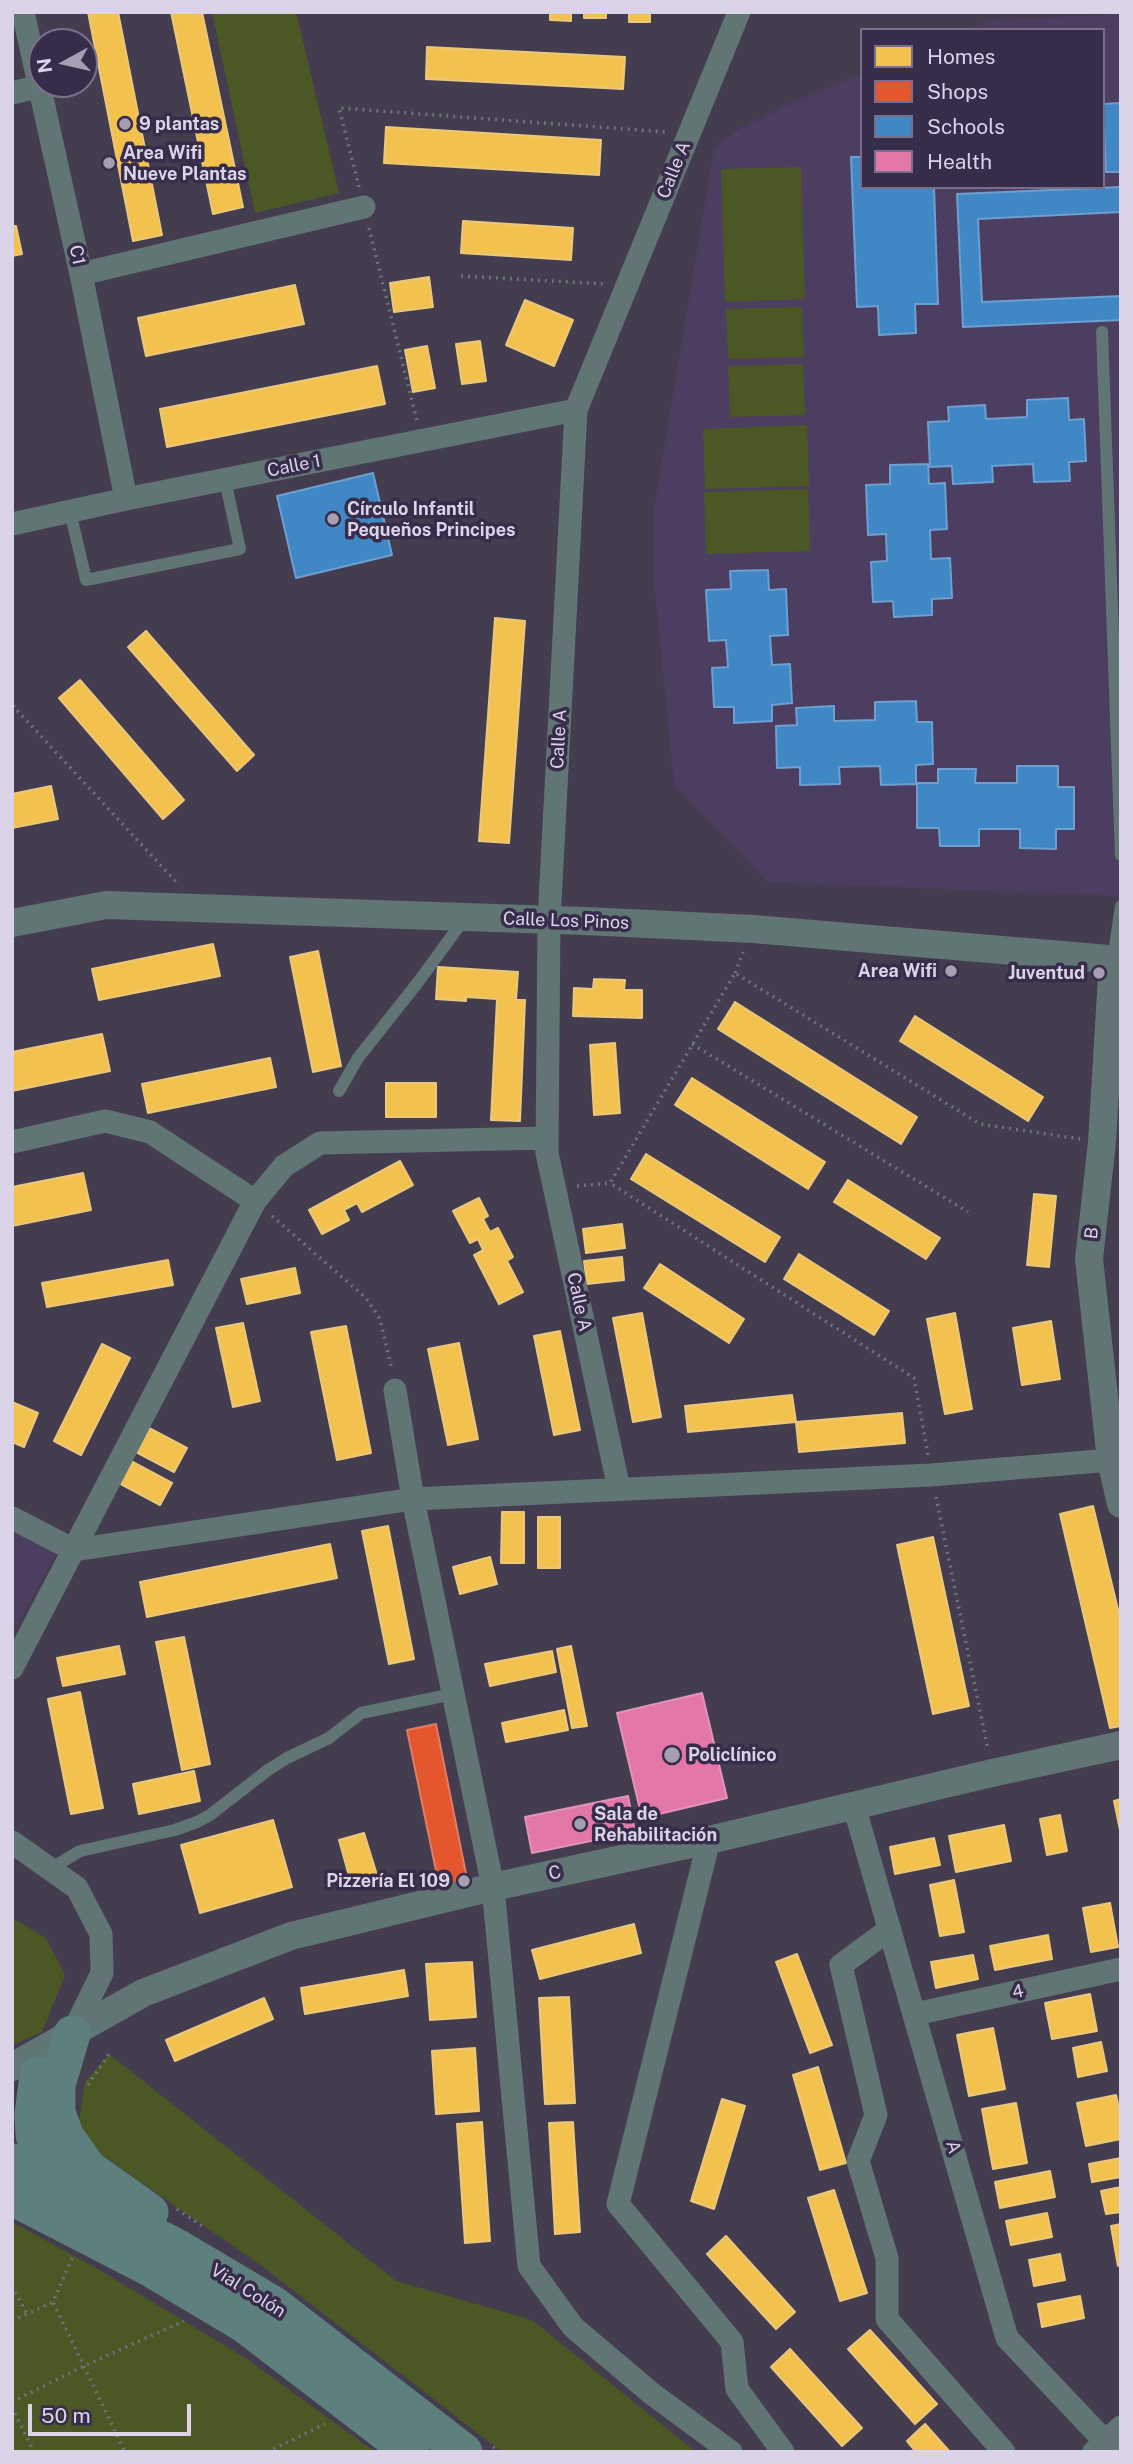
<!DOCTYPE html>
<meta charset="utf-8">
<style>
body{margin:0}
#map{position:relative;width:1133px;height:2464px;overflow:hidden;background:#443d4f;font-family:"Public Sans",sans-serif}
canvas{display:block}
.frame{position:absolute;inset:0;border:14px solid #dbd4e8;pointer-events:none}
.legend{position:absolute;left:860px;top:28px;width:245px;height:161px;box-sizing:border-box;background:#382c4b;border:2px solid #796f8a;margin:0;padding:9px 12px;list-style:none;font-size:21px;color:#dbd4e8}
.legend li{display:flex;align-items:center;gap:14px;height:35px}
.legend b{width:35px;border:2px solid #796f8a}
.north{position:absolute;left:28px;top:28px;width:70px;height:70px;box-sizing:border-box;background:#382c4b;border:2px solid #796f8a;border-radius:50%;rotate:262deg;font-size:19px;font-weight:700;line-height:28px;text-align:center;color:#dbd4e8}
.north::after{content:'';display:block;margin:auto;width:24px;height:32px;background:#a69fb2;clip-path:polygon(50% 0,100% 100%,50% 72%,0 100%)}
.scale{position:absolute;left:28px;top:2404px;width:163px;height:32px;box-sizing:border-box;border:4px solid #dbd4e8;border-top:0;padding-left:9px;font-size:21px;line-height:24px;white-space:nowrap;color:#dbd4e8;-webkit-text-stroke:5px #382c4b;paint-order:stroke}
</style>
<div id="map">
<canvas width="1133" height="2464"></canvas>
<div class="frame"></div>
<ul class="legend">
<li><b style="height:19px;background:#f2c14e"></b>Homes</li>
<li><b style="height:19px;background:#e4572e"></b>Shops</li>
<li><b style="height:19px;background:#3f88c5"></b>Schools</li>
<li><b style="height:19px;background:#e377a8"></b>Health</li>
</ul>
<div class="north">N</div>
<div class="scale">50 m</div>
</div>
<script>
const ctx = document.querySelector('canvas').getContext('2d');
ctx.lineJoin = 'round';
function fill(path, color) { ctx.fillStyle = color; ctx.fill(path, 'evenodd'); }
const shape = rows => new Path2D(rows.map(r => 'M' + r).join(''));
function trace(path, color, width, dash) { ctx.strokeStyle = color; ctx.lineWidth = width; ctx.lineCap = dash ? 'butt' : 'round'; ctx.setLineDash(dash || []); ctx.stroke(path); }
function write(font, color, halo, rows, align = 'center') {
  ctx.font = font + ' "Public Sans",sans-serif'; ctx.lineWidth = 7; ctx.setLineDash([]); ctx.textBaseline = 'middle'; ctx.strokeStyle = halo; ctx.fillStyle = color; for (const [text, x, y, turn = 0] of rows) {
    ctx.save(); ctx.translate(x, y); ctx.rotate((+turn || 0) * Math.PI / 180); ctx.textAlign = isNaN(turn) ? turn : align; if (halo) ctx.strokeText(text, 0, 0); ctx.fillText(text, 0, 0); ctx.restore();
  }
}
fill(shape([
 [1121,14,1121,896,768,882,674,785,654,580,653,514,714,148,736,131,783,107,862,73,862,187,1103,187,1103,30,967,30,991,20],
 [12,1513,64,1538,12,1634]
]), '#4c3e61');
fill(shape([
 [212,12,296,12,339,193,255,213],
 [801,167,805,299,725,302,721,169],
 [802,307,804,357,728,359,726,309],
 [803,364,805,415,730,417,728,366],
 [807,425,809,486,705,489,703,429],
 [808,489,810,551,706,554,704,492],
 [12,1918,46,1938,65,1975,42,2032,12,2045],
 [109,2054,396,2281,532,2320,696,2452,502,2452,259,2264,96,2151,79,2123,85,2082],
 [12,2222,98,2269,247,2359,375,2452,12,2452]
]), '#4c5726');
const homes = shape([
 [88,12,118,12,162,235,133,241,88,12],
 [171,12,202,12,243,207,213,214,171,12],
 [550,12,571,12,571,21,550,20,550,12],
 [584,12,606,12,606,18,584,18,584,12],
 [629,12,650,12,650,22,629,22,629,12],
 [427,47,625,57,623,89,426,79,427,47],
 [386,127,601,140,599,175,384,163,386,127],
 [463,221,573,228,571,260,461,253,463,221],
 [12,226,16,226,22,254,12,256,12,226],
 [429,277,433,307,394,312,390,283,429,277],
 [295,285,304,324,146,356,138,318,295,285],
 [525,300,573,320,554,366,506,345,525,300],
 [480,341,486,381,462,384,456,344,480,341],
 [427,346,435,388,413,392,405,350,427,346],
 [377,366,385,404,167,447,160,409,377,366],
 [495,618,525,621,509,843,479,841,495,618],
 [146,631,254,755,237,771,128,647,146,631],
 [80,680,184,800,163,819,59,698,80,680],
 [51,786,58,819,12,828,12,794,51,786],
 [213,944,220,976,99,1000,92,969,213,944],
 [318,951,341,1066,313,1072,290,957,318,951],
 [438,967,518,972,516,1000,525,1000,520,1121,491,1120,497,999,466,997,466,1001,436,999,438,967],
 [594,979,625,980,624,990,642,990,642,1018,573,1016,574,988,593,989,594,979],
 [735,1002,917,1117,901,1144,718,1029,735,1002],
 [915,1016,1043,1097,1028,1121,900,1041,915,1016],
 [102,1034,110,1071,12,1091,12,1052,102,1034],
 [615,1043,620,1113,594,1115,590,1045,615,1043],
 [270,1058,276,1087,148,1113,142,1084,270,1058],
 [692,1078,825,1162,808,1189,675,1105,692,1078],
 [386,1083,436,1083,436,1117,386,1117,386,1083],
 [646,1154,780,1237,765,1262,631,1179,646,1154],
 [400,1161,413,1185,362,1212,357,1203,344,1210,349,1220,322,1234,309,1210,400,1161],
 [83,1173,91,1210,12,1226,12,1187,83,1173],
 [848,1180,940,1238,926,1259,834,1202,848,1180],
 [1034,1194,1056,1196,1049,1267,1027,1265,1034,1194],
 [479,1198,488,1216,483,1219,490,1232,498,1228,513,1257,507,1261,523,1292,499,1304,474,1255,483,1250,478,1239,470,1243,453,1211,479,1198],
 [622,1224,625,1248,586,1253,583,1229,622,1224],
 [799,1254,889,1311,874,1335,784,1279,799,1254],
 [622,1257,624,1280,587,1284,584,1261,622,1257],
 [168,1260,173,1285,47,1307,42,1283,168,1260],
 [660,1264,744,1319,729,1343,644,1288,660,1264],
 [295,1268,300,1293,247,1304,241,1279,295,1268],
 [642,1313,661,1417,633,1422,613,1318,642,1313],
 [955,1313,972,1409,945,1414,927,1319,955,1313],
 [1051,1321,1060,1379,1022,1385,1013,1328,1051,1321],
 [243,1323,260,1401,233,1407,216,1328,243,1323],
 [346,1326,371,1453,337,1460,311,1332,346,1326],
 [560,1331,580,1430,554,1435,534,1336,560,1331],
 [459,1343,478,1439,448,1445,428,1349,459,1343],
 [102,1344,130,1358,81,1455,54,1441,102,1344],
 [792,1395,796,1422,688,1432,685,1406,792,1395],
 [12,1402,38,1413,24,1447,12,1442,12,1402],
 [902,1413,905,1443,799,1452,796,1422,902,1413],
 [149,1428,187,1448,174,1472,136,1452,149,1428],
 [129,1460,172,1483,160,1505,117,1482,129,1460],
 [1093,1506,1121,1622,1121,1726,1110,1728,1060,1514,1093,1506],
 [502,1512,524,1512,524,1563,501,1563,502,1512],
 [538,1517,560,1517,560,1568,538,1568,538,1517],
 [388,1526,414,1659,389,1664,362,1531,388,1526],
 [933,1537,969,1706,933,1714,897,1545,933,1537],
 [330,1544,337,1578,147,1617,140,1582,330,1544],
 [490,1557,497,1584,460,1594,453,1567,490,1557],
 [184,1637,210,1764,182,1770,156,1642,184,1637],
 [119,1646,125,1674,63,1686,57,1658,119,1646],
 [571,1646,587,1726,572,1728,557,1649,571,1646],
 [552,1651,556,1672,490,1686,485,1664,552,1651],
 [80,1692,103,1808,71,1814,48,1699,80,1692],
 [564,1710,568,1730,506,1742,502,1723,564,1710],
 [194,1771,200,1801,139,1814,133,1784,194,1771],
 [1121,1799,1121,1830,1120,1830,1114,1801,1121,1799],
 [1060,1815,1067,1851,1047,1855,1040,1819,1060,1815],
 [273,1820,292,1887,200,1913,181,1845,273,1820],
 [1004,1825,1011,1861,956,1872,949,1836,1004,1825],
 [364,1833,377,1875,351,1883,339,1840,364,1833],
 [934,1838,940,1865,895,1874,890,1847,934,1838],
 [954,1880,964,1932,940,1936,930,1885,954,1880],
 [1110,1903,1118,1947,1091,1952,1083,1908,1110,1903],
 [634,1924,641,1953,540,1979,532,1950,634,1924],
 [1048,1935,1052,1959,995,1970,990,1946,1048,1935],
 [797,1954,832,2045,810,2053,776,1962,797,1954],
 [973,1955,978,1979,936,1988,931,1962,973,1955],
 [472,1962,476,2017,430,2020,426,1964,472,1962],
 [404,1970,408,1996,305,2014,301,1988,404,1970],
 [1090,1994,1097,2031,1052,2039,1045,2003,1090,1994],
 [569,1997,575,2103,545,2104,539,1998,569,1997],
 [264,1998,273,2019,175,2061,166,2040,264,1998],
 [993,2028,1005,2089,969,2096,957,2035,993,2028],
 [1101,2042,1107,2071,1078,2077,1073,2048,1101,2042],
 [475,2048,479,2111,436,2114,432,2051,475,2048],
 [818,2067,846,2163,820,2170,793,2075,818,2067],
 [1116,2095,1121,2117,1121,2139,1086,2146,1077,2103,1116,2095],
 [722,2099,745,2106,714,2209,691,2201,722,2099],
 [1016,2103,1027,2163,993,2169,982,2109,1016,2103],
 [482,2122,490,2241,465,2243,457,2124,482,2122],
 [573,2122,580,2232,555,2234,549,2123,573,2122],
 [1121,2158,1121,2177,1092,2182,1089,2164,1121,2158],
 [1050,2171,1055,2197,1000,2208,995,2182,1050,2171],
 [1121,2187,1121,2212,1106,2214,1101,2191,1121,2187],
 [834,2190,867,2293,840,2301,808,2198,834,2190],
 [1047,2213,1052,2237,1011,2245,1006,2221,1047,2213],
 [1121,2224,1121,2265,1118,2266,1111,2226,1121,2224],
 [726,2236,795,2312,776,2329,707,2254,726,2236],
 [1060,2254,1065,2280,1034,2286,1029,2260,1060,2254],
 [1080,2296,1084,2318,1042,2327,1038,2304,1080,2296],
 [870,2330,937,2404,915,2424,848,2349,870,2330],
 [790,2349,862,2428,842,2446,771,2367,790,2349],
 [925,2424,950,2452,916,2452,907,2441,925,2424]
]);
fill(homes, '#f2c14e');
trace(homes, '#ebc77c', 2);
const shops = shape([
 [436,1724,468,1884,440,1890,407,1730,436,1724]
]);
fill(shops, '#e4572e');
trace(shops, '#e17c66', 2);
const schools = shape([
 [1121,103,1121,172,1106,172,1103,104,1121,103],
 [851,157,862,157,862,187,934,187,938,304,915,304,916,333,879,335,878,306,857,307,851,157],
 [1121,187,1121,212,978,219,982,302,1121,296,1121,320,963,327,957,194,1121,187],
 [1068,398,1069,420,1084,419,1086,461,1069,462,1070,481,1034,482,1033,464,992,466,993,482,953,484,952,466,930,467,928,422,949,421,948,407,985,405,986,419,1027,417,1027,400,1068,398],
 [928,464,929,484,945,483,947,529,930,530,931,559,950,558,952,598,932,599,932,615,894,617,893,601,873,602,871,562,887,561,886,534,868,535,866,485,890,484,890,465,928,464],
 [373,473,392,555,296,578,277,496,373,473],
 [768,570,769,590,786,589,788,635,770,636,772,665,790,664,792,703,772,705,772,721,734,723,734,707,714,707,712,668,728,667,726,640,709,641,706,590,731,589,730,571,768,570],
 [916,701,917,722,932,722,933,764,916,765,916,784,881,785,880,766,839,767,840,784,800,785,800,767,777,768,776,726,797,725,796,708,834,706,834,721,875,720,875,702,916,701],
 [1017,766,1058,766,1058,787,1074,787,1074,829,1056,829,1056,849,1020,848,1020,829,979,829,979,846,940,846,939,828,917,828,917,783,938,783,938,769,976,769,975,783,1017,783,1017,766]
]);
fill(schools, '#3f88c5');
trace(schools, '#6e9fd0', 2);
const health = shape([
 [702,1693,727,1798,642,1818,617,1713,702,1693],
 [628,1796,635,1832,532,1853,525,1817,628,1796]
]);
fill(health, '#e377a8');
trace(health, '#e193bb', 2);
trace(shape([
 [359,187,339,108,666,132],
 [369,228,417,421],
 [461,276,606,284],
 [12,698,14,707,178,884],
 [735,973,743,952],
 [692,1044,968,1212],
 [577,1186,610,1183],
 [272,1216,366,1298,380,1319,392,1370],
 [928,1455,914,1378,610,1183,735,973,980,1124,1080,1139],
 [936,1497,988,1750],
 [88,2085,109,2054],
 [177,2209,202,2226],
 [72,2258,53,2302,125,2452],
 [12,2286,27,2314],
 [12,2321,53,2302],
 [12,2402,84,2366,184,2321],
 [12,2407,34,2452],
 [493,2447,500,2452],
 [267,2452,325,2424]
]), '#6a7579', 3.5, [2, 5]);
trace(shape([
 [1102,332,1121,855],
 [70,511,86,580,240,549,225,480],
 [1113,960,1121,906],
 [339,1091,358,1058,419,981,465,918],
 [50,1869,80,1851,175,1830,197,1822,210,1815,268,1770,287,1758,329,1738,361,1713,453,1694]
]), '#617574', 12);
trace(shape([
 [23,12,81,274,126,499],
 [12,93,40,86],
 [81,274,364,207],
 [12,524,126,499,576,410],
 [12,1142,105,1121,150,1132,255,1201],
 [395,1390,413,1499,493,1887,529,2266,573,2327,651,2393,731,2452],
 [619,1489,547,1153,549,920,576,410,739,12],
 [12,1518,74,1550,413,1499,931,1475,1111,1460,1121,1457],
 [12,1668,255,1201,284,1166,320,1143,547,1138],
 [854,1806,1007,2338,1115,2452],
 [709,1840,618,2204,732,2342,737,2389,783,2452],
 [12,1842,77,1888,101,1934,102,1973,72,2034],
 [890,1929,841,1965,876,2115,858,2161,887,2258,887,2319,1004,2452],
 [915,2014,1121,1969],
 [1094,2452,1121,2427]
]), '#617574', 23);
trace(shape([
 [12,923,106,905,585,921,753,929,1121,960],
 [1113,960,1102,1142,1089,1259,1111,1460,1121,1504],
 [12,2067,143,1993,291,1936,493,1887,709,1840,992,1773,1121,1745]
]), '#617574', 28);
trace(shape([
 [72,2034,57,2085,57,2113,66,2137,88,2168,150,2212],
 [38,2075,33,2114,34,2135,58,2194],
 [12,2162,178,2248,274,2305,464,2452],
 [12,2197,150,2268,244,2324,411,2452]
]), '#5d7f7d', 37);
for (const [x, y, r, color] of [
 [125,124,7,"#a69fb2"],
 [109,163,7,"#a69fb2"],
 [333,519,7,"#a69fb2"],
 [951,971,7,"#a69fb2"],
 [1099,973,7,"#a69fb2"],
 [672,1755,9,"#a69fb2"],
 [580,1824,7,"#a69fb2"],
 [464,1881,7,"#a69fb2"]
]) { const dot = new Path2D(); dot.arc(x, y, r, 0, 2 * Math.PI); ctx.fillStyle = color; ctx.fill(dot); trace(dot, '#382c4b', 2.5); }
write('bold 18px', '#dbd4e8', '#382c4b', [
 ["9 plantas",139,124],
 ["Area Wifi",123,153],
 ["Nueve Plantas",123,174],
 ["Círculo Infantil",347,509],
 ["Pequeños Principes",347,530],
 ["Area Wifi",937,971,"right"],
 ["Juventud",1085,973,"right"],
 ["Policlínico",688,1755],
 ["Sala de",594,1814],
 ["Rehabilitación",594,1835],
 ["Pizzería El 109",450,1881,"right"]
], 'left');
write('18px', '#dbd4e8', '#382c4b', [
 ["Calle A",674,170,-68],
 ["C1",77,255,78],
 ["Calle 1",294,466,-11],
 ["Calle A",559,739,-87],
 ["Calle Los Pinos",566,921,2],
 ["B",1092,1233,-83],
 ["Calle A",579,1302,78],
 ["C",555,1873,-12],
 ["4",1018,1992,-12],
 ["A",953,2147,74],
 ["Vial Colón",248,2291,32]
]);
</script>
